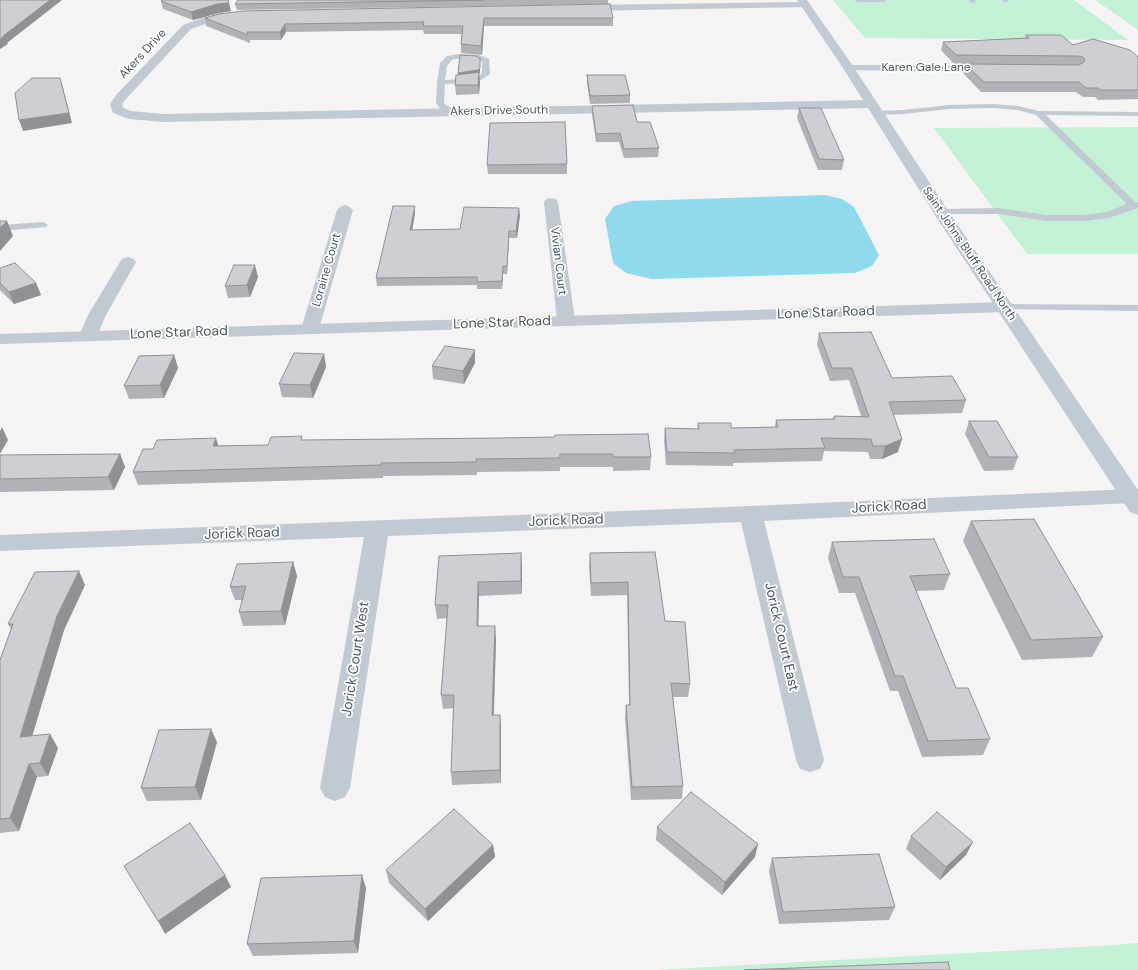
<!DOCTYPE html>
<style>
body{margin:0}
canvas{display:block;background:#f5f3f3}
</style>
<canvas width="1138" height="970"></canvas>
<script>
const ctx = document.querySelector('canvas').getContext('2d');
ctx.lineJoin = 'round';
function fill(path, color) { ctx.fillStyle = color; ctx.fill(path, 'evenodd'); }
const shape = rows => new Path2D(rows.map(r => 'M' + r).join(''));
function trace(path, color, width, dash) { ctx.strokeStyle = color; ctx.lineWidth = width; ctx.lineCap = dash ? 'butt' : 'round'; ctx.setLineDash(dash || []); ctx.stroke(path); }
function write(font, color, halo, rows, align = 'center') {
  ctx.font = font + ' "DM Sans",sans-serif'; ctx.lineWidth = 3.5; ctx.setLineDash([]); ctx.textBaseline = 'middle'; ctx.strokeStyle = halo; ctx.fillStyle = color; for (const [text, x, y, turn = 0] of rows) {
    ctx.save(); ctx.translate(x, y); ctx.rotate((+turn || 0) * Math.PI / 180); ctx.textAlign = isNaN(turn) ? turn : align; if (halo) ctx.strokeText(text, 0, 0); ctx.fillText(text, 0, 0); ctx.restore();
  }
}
fill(shape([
 [833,0,1074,0,1128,40,865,38],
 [1095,0,1138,0,1138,30],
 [1138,127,1138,254,1027,254,934,128],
 [1138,943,1138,970,654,970,1115,945]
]), '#c3f1d5');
fill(shape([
 [825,195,842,199,854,207,879,255,872,266,855,273,652,279,626,273,613,263,605,219,614,206,632,201]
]), '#90daee');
fill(shape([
 [854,0,887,0,884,2,857,2,854,0],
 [969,0,975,0,976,2,971,3,969,0],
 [1001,0,1008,0,1009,1,1006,3,1001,0],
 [460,54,479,55,489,59,490,74,481,80,466,83,445,84,444,103,447,106,456,110,456,114,453,114,441,110,436,103,437,82,440,63,447,56,460,54],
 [460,58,477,59,482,62,482,73,479,76,466,79,445,80,447,66,452,60,460,58],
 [993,104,1018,106,1039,111,1138,112,1138,116,1046,115,1135,202,1138,202,1138,208,1109,218,1083,221,1046,221,999,214,938,214,936,212,938,210,941,209,999,208,1046,215,1083,215,1107,212,1127,204,1036,115,1018,110,993,108,949,109,903,114,876,115,872,113,876,111,903,110,949,105,993,104],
 [43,222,48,225,46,227,0,231,0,225,43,222],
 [1005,304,1138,305,1138,311,1001,309,999,307,1001,305,1005,304]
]), '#c1cad2');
fill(shape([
 [805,2,808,3,810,5,808,7,581,11,576,8,581,5,805,2],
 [234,12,238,13,239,15,238,17,211,22,191,29,125,100,122,104,123,108,131,111,163,114,870,100,874,101,876,104,874,107,870,108,163,122,129,119,113,113,110,104,116,95,183,25,205,17,234,12],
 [849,65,994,66,998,67,1000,69,998,71,994,72,845,70,843,68,845,66,849,65],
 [551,198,556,199,558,202,575,320,572,324,566,325,560,324,557,320,544,202,546,199,551,198],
 [345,205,350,207,353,210,319,329,316,333,310,334,304,333,301,329,337,210,340,207,345,205],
 [128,257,134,259,136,262,106,315,97,336,94,340,88,341,82,340,79,336,88,315,120,262,122,259,128,257],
 [1131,489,1138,491,1138,501,1131,503,764,521,824,760,820,769,810,772,800,769,796,760,741,522,388,536,350,788,345,797,335,801,325,797,320,788,364,537,0,551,0,535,751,506,1131,489]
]), '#c1cad2');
fill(shape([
 [1005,302,1011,303,1014,307,1011,311,1005,312,0,344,0,334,1005,302]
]), '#c1cad2');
fill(shape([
 [797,0,807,0,853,66,949,212,1138,490,1138,515,1130,512,933,212,843,68,797,0]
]), '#c1cbd6');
fill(shape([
 [238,0,608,0,608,4,237,10,235,4],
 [161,1,231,11,219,13,193,20,163,9],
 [205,18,613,18,613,26,484,26,482,55,461,53,461,44,462,34,424,34,423,30,286,32,281,40,250,40,250,43,206,26],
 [1026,35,1073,45,1138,57,1138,99,1098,100,1095,97,1083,97,1076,92,981,92,963,73,965,64,954,64,941,50,943,42,1025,38],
 [480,63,480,73,479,74,480,82,479,94,456,95,455,85,458,75],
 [587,75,630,95,630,103,590,104,587,83],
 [592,106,637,122,659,148,658,157,624,158,619,142,596,142,592,114],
 [799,108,844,160,842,170,818,170,797,118],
 [567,164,567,174,488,174,487,165],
 [415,206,415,213,412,230,460,229,520,215,517,238,509,238,507,274,503,274,502,289,477,289,477,285,377,286,376,278],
 [0,268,36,283,41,295,14,304,0,290],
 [258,277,250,297,228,298,225,286],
 [819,333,892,378,966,400,962,413,893,415,898,452,882,459,870,459,868,452,824,451,822,461,733,463,733,466,666,465,664,441,665,428,697,429,698,423,731,428,775,427,776,420,833,419,834,416,861,416,849,380,830,381,817,345],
 [324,354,326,367,313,398,282,397,279,384],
 [174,355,178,368,164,398,129,399,124,386],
 [475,363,464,384,433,379,432,366],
 [969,421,1018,457,1013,470,984,471,965,434],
 [500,438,651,457,650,470,613,471,613,467,560,467,560,471,477,472,477,475,383,476,383,478,138,485,133,472,218,446,268,445,303,440],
 [120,454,125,467,114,490,0,492,0,455],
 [971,521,1103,637,1092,657,1022,660,963,541],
 [832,542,950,574,944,590,916,591,956,688,990,739,983,755,922,757,898,691,890,691,855,593,839,593,828,558],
 [655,552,665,621,690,684,688,697,673,697,683,786,682,799,631,800,625,718,626,705,629,705,627,595,591,596,589,566,590,553],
 [439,556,522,567,522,594,479,596,478,626,496,639,494,715,500,715,501,729,501,783,452,785,451,772,454,708,443,709,441,695,447,618,437,619,435,605],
 [293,562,297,576,285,625,243,626,239,612,243,600,235,600,230,587],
 [85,585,64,630,32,736,58,748,48,776,37,777,19,831,0,833,0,660,11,629,8,624],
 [217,742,201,800,147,801,141,788],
 [657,827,755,857,722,895,656,840],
 [911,836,966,855,940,880,906,849],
 [493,845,495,857,428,921,389,883,386,870],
 [772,858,895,907,889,920,779,924,769,871],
 [366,888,358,953,253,956,247,944]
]), '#b0b2b7');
fill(shape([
 [50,0,62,0,7,43,8,44,0,49,0,39,3,36],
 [229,3,231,11,219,13,193,20,191,12,217,4],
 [484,18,484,26,482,55,481,46],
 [285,24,286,32,281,40,280,32],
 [480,58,480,73,479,74,480,82,479,94,478,85,458,78,458,73],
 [60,78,63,88,72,123,23,131,19,120],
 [415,206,415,213,411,238,410,230],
 [519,208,520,215,517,238,516,231],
 [7,221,13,236,0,251,0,228],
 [509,231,509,238,507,274,507,266],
 [255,265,258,277,250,297,247,285],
 [503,266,503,274,502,289,502,281],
 [36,283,41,295,14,304,9,292],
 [475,350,475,363,464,384,463,371],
 [324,354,326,367,313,398,310,385],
 [174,355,178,368,164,398,160,385],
 [2,427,8,440,0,454,0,431],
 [216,438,220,451,213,446],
 [902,439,898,452,882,459,885,446],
 [120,454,125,467,114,490,108,477],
 [521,553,522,567,522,594,521,581],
 [293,562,297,576,285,625,281,611],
 [79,571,85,585,64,630,28,750,20,737,57,616],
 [478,582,479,596,478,640,477,626],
 [495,626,496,639,493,729,492,715],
 [500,715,501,729,501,783,500,770],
 [211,729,217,742,201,800,195,787],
 [50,734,58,748,48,776,40,763],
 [29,764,37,777,19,831,10,818],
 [973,842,966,855,940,880,946,867],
 [758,844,755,857,722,895,725,882],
 [493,845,495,857,428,921,425,909],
 [225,875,231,887,165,934,158,921],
 [362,875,366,888,358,953,354,941]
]), '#909195');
const building = shape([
 [0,0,50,0,3,36,5,36,0,39,0,0],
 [162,0,228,0,229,3,217,4,191,12,161,1,162,0],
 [238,0,484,0,235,4,238,0],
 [610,4,613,18,484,18,481,46,461,44,463,26,423,26,424,22,285,24,280,32,247,32,248,35,205,18,219,14,243,11,610,4],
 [1026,35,1061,35,1073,45,1093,39,1130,50,1138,57,1138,90,1101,90,1098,88,1086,88,1079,82,984,82,965,64,1078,65,1083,63,1085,60,1083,57,1078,56,956,55,943,42,1029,38,1026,35],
 [460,55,476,56,480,58,480,68,478,70,458,73,460,55],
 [479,72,478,85,455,85,456,75,479,72],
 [587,75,625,75,630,95,590,96,587,75],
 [32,78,60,78,69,113,19,120,15,93,32,78],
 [633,105,637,122,650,122,659,148,624,149,620,133,596,134,592,106,633,105],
 [799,108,821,108,844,160,819,159,799,108],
 [565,122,567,164,487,165,490,123,565,122],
 [393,206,415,206,410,230,460,229,464,207,519,208,516,231,509,231,507,266,503,266,502,281,477,282,477,277,376,278,393,206],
 [0,221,7,221,0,228,0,221],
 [15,263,36,283,9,292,0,283,0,268,15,263],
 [234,265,255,265,247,285,225,286,234,265],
 [871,332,892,378,952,376,966,400,889,402,902,439,885,446,873,446,871,439,821,438,825,448,734,450,735,453,667,452,665,428,699,429,698,423,731,423,731,428,778,427,776,420,835,419,834,416,869,417,852,368,832,368,819,333,871,332],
 [445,346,475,350,463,371,432,366,445,346],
 [294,353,324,354,310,385,279,384,294,353],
 [174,355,160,385,124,386,139,356,174,355],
 [969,421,997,421,1018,457,989,457,969,421],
 [648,434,651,457,613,457,613,454,560,454,560,458,476,459,476,462,381,463,381,465,133,472,143,449,153,449,157,440,216,438,213,446,268,445,271,437,302,436,301,440,500,438,555,437,555,435,648,434],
 [120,454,108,477,0,479,0,455,120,454],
 [1034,519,1103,637,1031,640,971,521,1034,519],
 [934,539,950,574,910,576,956,688,968,688,990,739,928,741,903,676,895,676,859,577,843,577,832,542,934,539],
 [655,552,665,621,685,622,690,684,671,683,683,786,632,787,626,705,630,705,628,582,591,583,590,553,655,552],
 [521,553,521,581,478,582,477,626,495,626,492,715,500,715,500,770,451,772,454,695,441,695,448,605,435,605,439,556,521,553],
 [293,562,281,611,239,612,246,586,230,587,237,564,293,562],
 [79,571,57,616,20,737,50,734,40,763,29,764,10,818,0,819,0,660,13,624,8,624,35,572,79,571],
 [211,729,195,787,141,788,159,730,211,729],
 [691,792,758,844,725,882,657,827,691,792],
 [454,809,493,845,425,909,386,870,454,809],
 [937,812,973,842,946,867,911,836,937,812],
 [190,823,225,875,158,921,124,866,190,823],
 [879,854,895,907,783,912,772,858,879,854],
 [362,875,354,941,247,944,261,878,362,875],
 [948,962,950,970,744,970,948,962]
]);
fill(building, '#cdcfd5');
trace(building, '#909195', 1);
write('12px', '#4a5661', '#fff', [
 ["Akers Drive",143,54,-47],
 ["Karen Gale Lane",926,68],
 ["Akers Drive South",499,111,-1],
 ["Saint Johns Bluff Road North",969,254,56],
 ["Vivian Court",558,261,83],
 ["Loraine Court",327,270,-74]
]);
write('14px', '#4a5661', '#fff', [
 ["Lone Star Road",826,313,-2],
 ["Lone Star Road",502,323,-2],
 ["Lone Star Road",179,333,-2],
 ["Jorick Road",889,507,-3],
 ["Jorick Road",566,521,-2],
 ["Jorick Road",242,534,-2],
 ["Jorick Court East",781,637,77],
 ["Jorick Court West",356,659,-81]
]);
</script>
